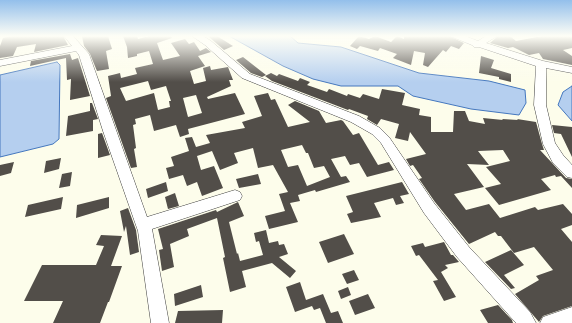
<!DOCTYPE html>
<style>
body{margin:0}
canvas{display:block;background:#fdfdeb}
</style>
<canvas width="572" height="323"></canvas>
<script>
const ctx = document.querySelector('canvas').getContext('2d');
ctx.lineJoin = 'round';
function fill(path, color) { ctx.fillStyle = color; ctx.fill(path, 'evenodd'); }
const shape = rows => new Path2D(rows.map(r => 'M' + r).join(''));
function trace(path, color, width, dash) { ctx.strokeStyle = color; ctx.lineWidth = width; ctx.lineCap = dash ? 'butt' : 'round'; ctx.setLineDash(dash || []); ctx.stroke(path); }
const water = shape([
 [290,36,298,43,341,47,419,73,489,81,525,90,526,103,519,115,471,109,413,96,398,86,341,86,313,79,283,66,229,36,290,36],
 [57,62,60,65,59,139,53,144,0,157,0,75,57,62],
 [572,86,572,121,558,105,563,92,572,86]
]);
fill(water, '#b5cfef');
trace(water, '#4477be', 1);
fill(shape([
 [12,36,63,36,68,45,34,52,36,44,17,47,13,56,0,58,0,46,3,38],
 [82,36,108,36,112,49,106,51,109,69,97,71,90,54,84,46],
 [123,36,137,36,138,39,149,36,171,36,172,38,157,43,163,60,180,56,171,43,185,39,189,44,194,42,200,51,206,48,211,52,198,56,205,66,190,71,194,84,206,81,203,68,210,66,211,70,228,67,233,80,229,80,231,86,207,97,208,99,235,93,245,114,188,129,189,134,180,137,176,125,154,131,150,115,135,119,136,124,133,125,136,148,134,149,137,167,131,168,106,98,111,96,108,76,120,73,121,78,137,74,135,68,153,64,149,51,137,54,137,56,128,58,127,47],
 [148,81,151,90,166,86,171,101,169,101,170,107,158,110,154,93,126,101,120,88],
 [196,95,202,113,188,117,183,98],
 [208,36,217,36,233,46,224,50],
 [359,36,369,39,375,36,391,42,397,36,404,39,404,36,449,36,464,43,459,49,451,46,446,52,443,50,428,67,423,65,425,53,414,51,411,65,393,58,397,54,380,48,378,51,360,46,357,49,350,46],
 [498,36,510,36,516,41,542,36,572,36,572,48,563,50,572,56,572,65,543,59,539,53,529,55,513,47,508,48,490,43],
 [70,54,72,60,78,58,90,96,70,100,71,79,67,80,66,58,30,66,31,61],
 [481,56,494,60,491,68,511,74,511,82,499,79,499,77,479,73],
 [243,57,266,75,262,77,251,73,236,60],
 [271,73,277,76,279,74,298,81,300,78,310,82,307,85,327,92,329,89,347,96,348,94,360,98,363,94,379,99,382,89,405,93,402,105,420,109,419,115,431,117,431,132,453,132,454,111,465,111,469,121,485,124,483,118,503,120,502,119,518,120,517,119,536,122,542,144,544,150,540,150,566,178,572,179,572,188,561,176,556,177,555,175,541,179,551,190,499,205,485,188,501,184,486,167,510,161,503,150,478,151,489,165,467,164,484,187,454,194,466,210,489,204,500,218,535,207,538,210,563,204,572,214,572,225,561,229,572,242,572,306,543,316,539,322,515,294,539,280,536,276,553,270,534,247,514,253,501,236,498,236,495,232,469,244,435,202,419,179,422,178,413,165,410,166,406,159,426,154,410,132,408,141,395,138,399,124,381,119,377,125,367,119,368,116,349,109,348,110,272,81,265,76],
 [268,93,271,100,275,99,288,127,310,122,288,105,295,101,319,111,326,123,341,120,343,121,353,135,359,133,378,165,389,162,394,170,367,177,359,163,350,165,345,156,331,159,341,177,346,176,350,182,316,192,315,190,298,195,300,201,290,203,298,222,269,229,265,216,285,211,279,194,288,192,273,165,258,168,253,148,234,153,238,163,220,170,212,151,197,156,201,170,214,166,223,188,202,196,197,182,187,186,183,175,169,179,166,168,174,166,171,157,189,151,185,138,192,137,196,147,210,143,206,135,245,128,242,122,262,116,254,96],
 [302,145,306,153,308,153,314,168,324,166,330,177,307,186,298,165,288,167,281,150],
 [90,103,92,103,98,119,93,120,93,131,66,136,68,116,90,111],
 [552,125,572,127,572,157,561,134,554,133],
 [102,133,110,155,98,158,98,134],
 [61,158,59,169,44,173,46,161],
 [14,162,11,173,0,176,0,165],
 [72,172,70,186,59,188,62,174],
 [258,174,261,184,239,188,236,179],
 [166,182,168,191,148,198,146,189],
 [402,182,409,194,400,196,404,203,396,205,393,198,374,203,381,217,351,223,347,214,353,212,346,196],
 [175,193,179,206,168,209,165,197],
 [63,197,61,209,25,217,28,205],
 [109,197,109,208,76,218,77,205],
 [238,202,244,216,229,222,237,254,238,253,240,261,263,255,259,241,256,242,254,233,266,230,269,243,278,241,279,245,284,244,288,254,279,257,296,271,290,278,272,263,242,271,246,287,230,292,223,258,225,257,217,218,187,229,189,236,170,244,174,267,162,271,159,250,163,249,158,229,216,210,217,212],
 [128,208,136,230,139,252,130,255,126,226,124,232,120,211],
 [344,234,354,254,328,263,319,242],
 [101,235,122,236,111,266,122,266,109,302,108,302,100,323,53,323,63,301,24,301,42,265,96,265,104,246,96,245],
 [444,242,451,255,453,255,459,262,445,265,448,268,441,272,456,297,444,301,433,281,438,280,419,255,416,256,411,246,423,243,425,247],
 [511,250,524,265,504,275,515,288,511,289,485,262],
 [354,270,359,280,347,284,342,274],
 [300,282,306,300,323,294,331,313,338,311,343,323,326,323,320,308,314,310,312,306,295,312,286,287],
 [201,285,203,297,175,306,174,294],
 [348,287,351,295,341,299,338,291],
 [368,294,375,308,355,315,349,301],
 [498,305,512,320,513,323,488,323,480,310],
 [223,310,222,323,175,323,178,311]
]), '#524e49');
const minor = shape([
 [64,36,73,36,89,54,147,217,235,190,240,192,242,196,240,200,152,229,169,323,151,323,138,231,103,131,79,55,76,51,0,66,0,60,72,46,64,36],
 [192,36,203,36,211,41,250,74,359,116,380,128,389,137,434,203,469,247,530,312,536,323,516,323,457,257,424,213,381,143,372,134,351,122,242,78,205,45,192,36],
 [450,36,465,36,478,41,486,36,497,36,486,43,543,61,572,67,572,73,546,68,546,105,555,143,563,155,572,165,572,178,567,177,553,163,543,144,534,105,536,66,479,47,474,47,472,45,450,36],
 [572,307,572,323,540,323,543,317,572,307]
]);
trace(minor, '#3e3e3e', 1);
fill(minor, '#fff');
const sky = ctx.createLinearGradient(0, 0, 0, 82);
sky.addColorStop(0, '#93bfeb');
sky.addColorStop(0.44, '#fefef6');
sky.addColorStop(1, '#fefef600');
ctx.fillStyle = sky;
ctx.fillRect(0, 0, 572, 82);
</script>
